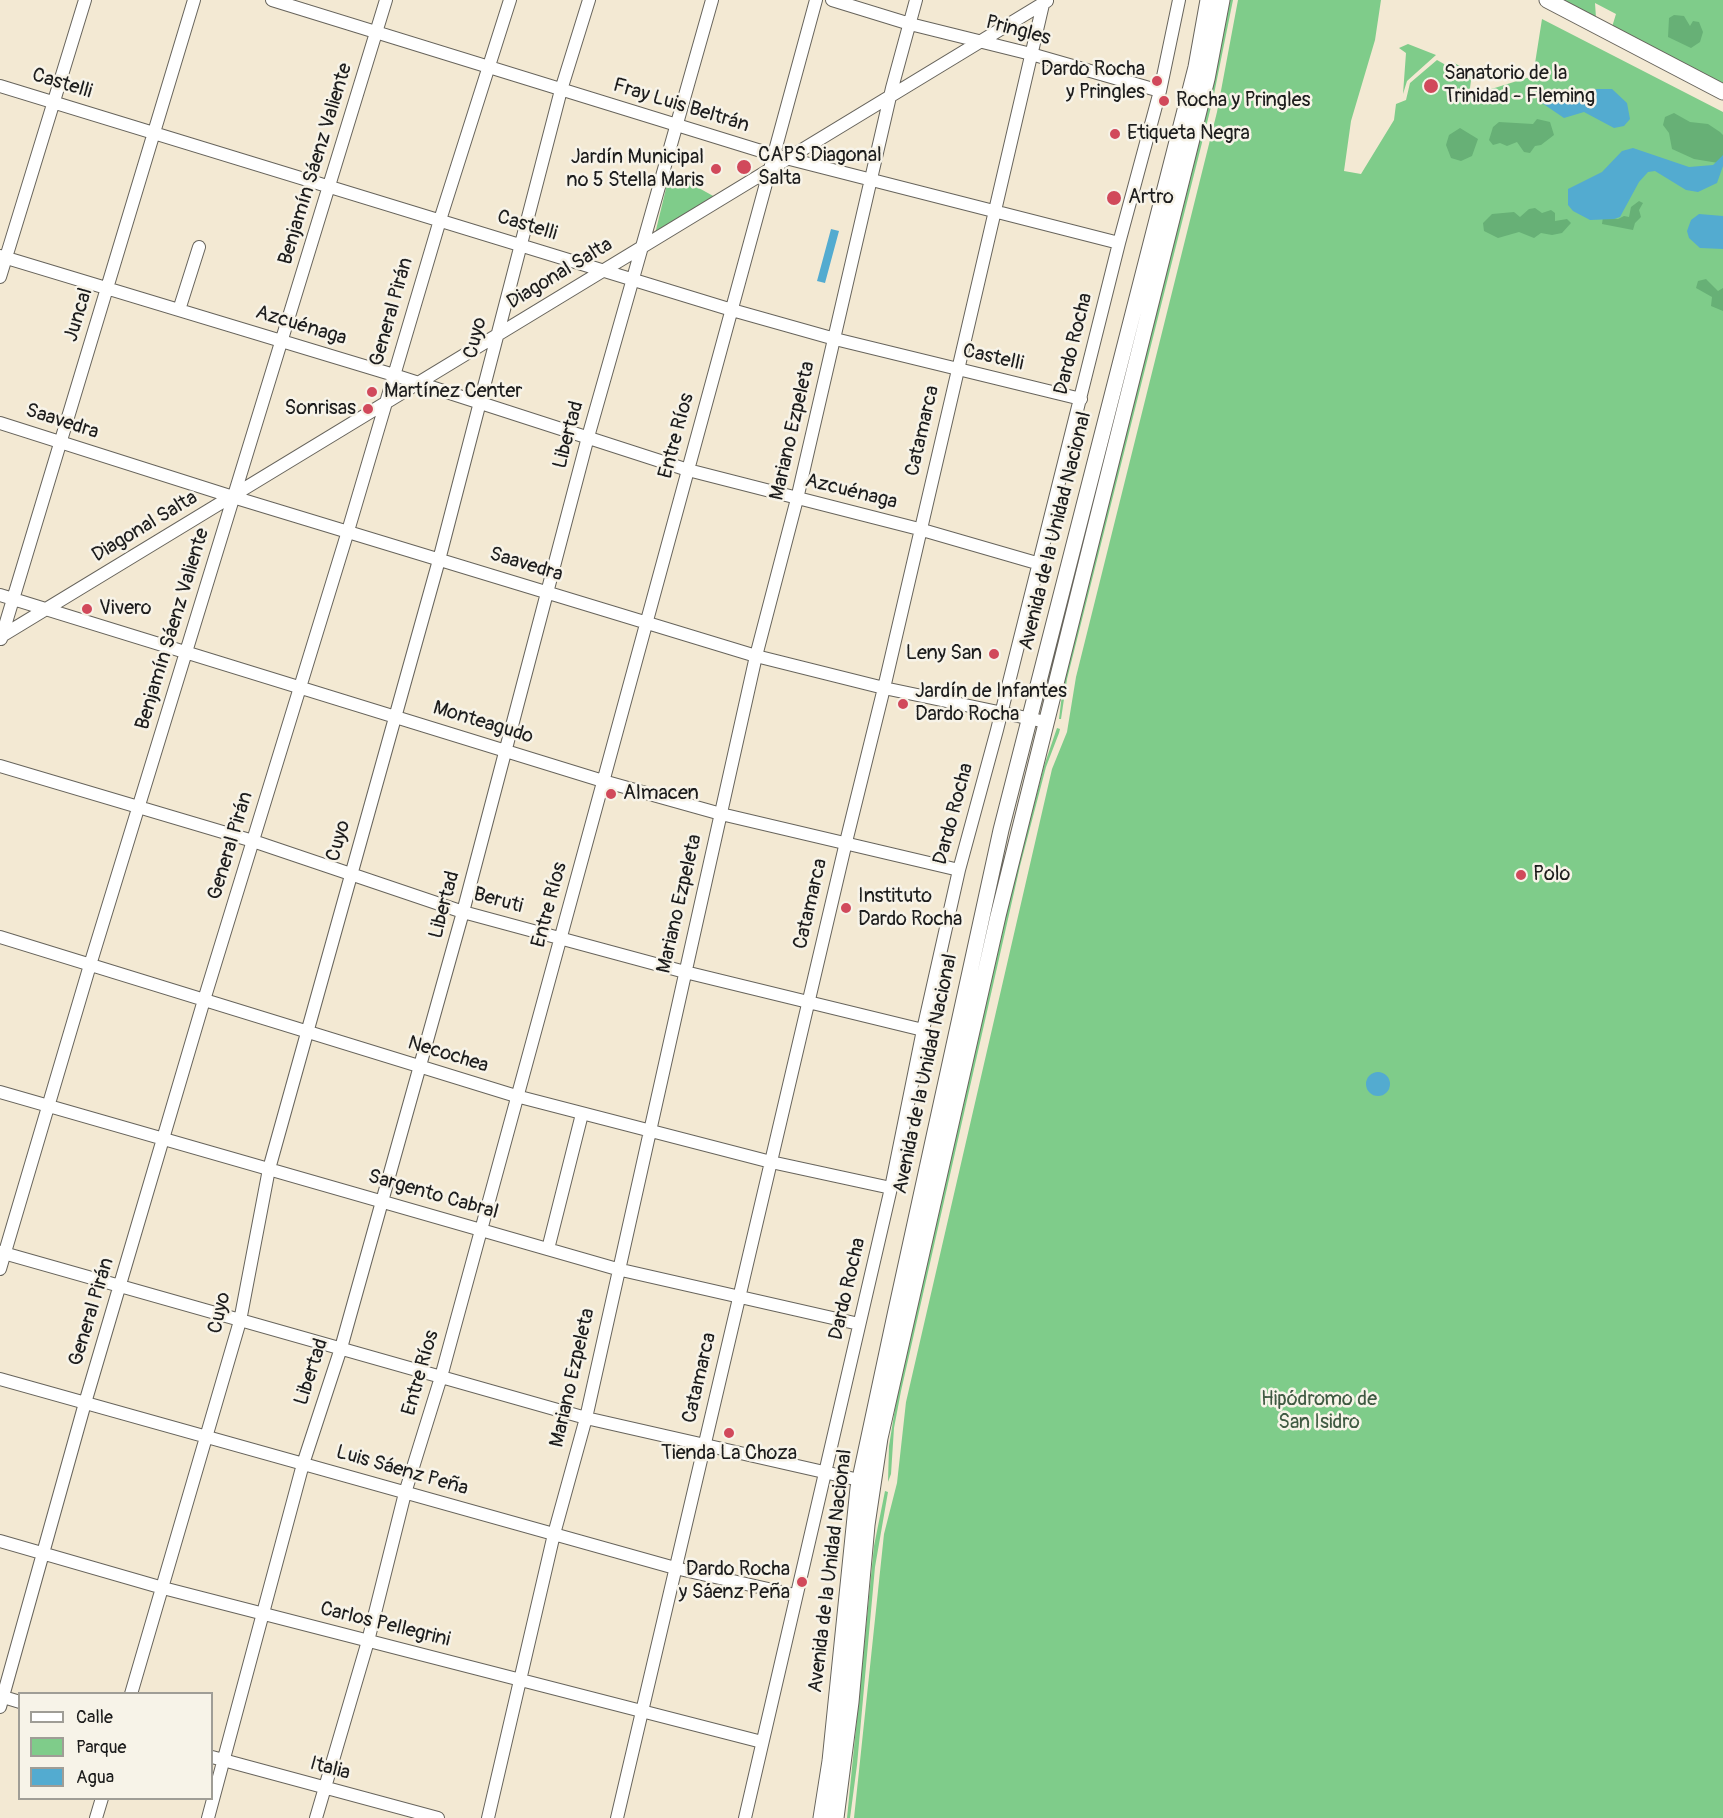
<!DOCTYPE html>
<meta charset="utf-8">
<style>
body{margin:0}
#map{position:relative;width:1723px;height:1818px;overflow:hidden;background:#f3e9d3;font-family:Pangolin,sans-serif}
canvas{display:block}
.legend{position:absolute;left:18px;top:1692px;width:195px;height:108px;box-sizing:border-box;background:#f7f3e8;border:2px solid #9f9d96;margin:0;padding:8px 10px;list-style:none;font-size:18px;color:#1c1c1c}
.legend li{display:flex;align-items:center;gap:12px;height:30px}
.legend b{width:30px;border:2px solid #9f9d96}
</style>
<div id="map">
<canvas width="1723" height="1818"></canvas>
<ul class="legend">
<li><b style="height:8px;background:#fff"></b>Calle</li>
<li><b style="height:16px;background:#7fcc8a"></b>Parque</li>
<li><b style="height:16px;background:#53abd0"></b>Agua</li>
</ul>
</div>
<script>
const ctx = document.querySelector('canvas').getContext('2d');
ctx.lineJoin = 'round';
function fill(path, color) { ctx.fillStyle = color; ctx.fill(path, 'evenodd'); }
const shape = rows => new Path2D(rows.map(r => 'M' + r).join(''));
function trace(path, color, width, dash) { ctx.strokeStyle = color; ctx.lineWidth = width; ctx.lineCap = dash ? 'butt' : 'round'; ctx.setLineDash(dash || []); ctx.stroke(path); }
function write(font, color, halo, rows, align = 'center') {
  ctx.font = font + ' Pangolin,sans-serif'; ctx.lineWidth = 5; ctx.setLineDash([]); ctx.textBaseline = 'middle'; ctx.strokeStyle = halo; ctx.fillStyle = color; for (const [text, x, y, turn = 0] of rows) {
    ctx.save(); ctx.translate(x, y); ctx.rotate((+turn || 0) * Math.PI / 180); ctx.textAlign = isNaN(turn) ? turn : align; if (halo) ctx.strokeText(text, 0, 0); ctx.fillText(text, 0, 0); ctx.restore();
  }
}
fill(shape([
 [1229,0,1233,0,1213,99,1067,679,1061,719,1059,719,1064,678,1210,98],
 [1238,0,1381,0,1375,40,1351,121,1344,171,1361,174,1394,120,1396,104,1406,100,1410,83,1437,60,1451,68,1454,63,1472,72,1469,96,1533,76,1542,19,1723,112,1723,1818,854,1818,884,1534,897,1483,906,1402,1052,769,1067,732,1076,677,1217,112],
 [1559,0,1723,0,1723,84,1612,27,1616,14,1595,3,1596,18],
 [1408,44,1436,55,1407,81,1403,94,1406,53,1399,48],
 [670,172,715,197,655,234],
 [1057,728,1060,729,1059,733,1046,767,1020,866,901,1391,894,1428,891,1474,888,1482,889,1446,898,1390,1004,922,1044,766],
 [885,1491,888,1492,875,1567,857,1765,850,1818,847,1818,874,1546]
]), '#7fcc8a');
fill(shape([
 [1674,15,1684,16,1690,26,1693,21,1699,22,1703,32,1700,42,1691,48,1668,37,1669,18],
 [1674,113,1690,122,1708,124,1720,132,1723,135,1723,160,1718,163,1694,159,1672,149,1669,133,1663,125,1665,117],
 [1537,119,1550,122,1554,135,1541,145,1535,146,1530,153,1524,152,1517,142,1507,146,1500,143,1493,145,1489,140,1493,127,1499,122,1533,124],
 [1460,128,1478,139,1472,156,1461,161,1451,158,1446,145,1449,135],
 [1639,201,1643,203,1639,210,1641,217,1635,223,1633,230,1602,224,1603,217,1618,219,1624,216,1629,217,1631,207],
 [1535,208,1542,213,1551,210,1555,213,1555,221,1567,219,1571,223,1562,233,1552,235,1541,233,1534,238,1519,232,1498,238,1484,231,1483,223,1492,214,1514,212,1520,217,1529,209],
 [1706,279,1718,291,1723,288,1723,311,1711,306,1712,297,1696,288,1698,281]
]), '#67b076');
fill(shape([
 [1597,89,1612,89,1627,103,1630,119,1624,126,1614,128,1584,112,1564,118,1539,101,1547,91,1586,92],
 [1633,148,1689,167,1713,165,1723,155,1723,166,1717,183,1698,192,1686,190,1655,171,1648,172,1639,182,1620,217,1614,219,1590,220,1573,211,1568,205,1568,189,1602,172,1622,151],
 [1699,214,1723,216,1723,249,1700,248,1689,238,1687,231,1691,220],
 [831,229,839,231,825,283,817,281],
 '1366 1084a12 12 0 1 1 24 0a12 12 0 1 1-24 0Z'
]), '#53abd0');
const minor = shape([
 [272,0,774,155,1119,243],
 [832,0,910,24,1031,54,1160,91],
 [0,86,732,310,835,339,1081,399],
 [0,256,394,375,688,470,919,529,1040,564],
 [0,277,85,0],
 [179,310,199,247],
 [0,423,233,497,756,656,884,688,1046,722],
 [0,595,603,781,721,814,959,870],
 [0,637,1047,1],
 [1,639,194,0],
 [0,766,253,841,463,912,685,972,923,1030],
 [0,937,516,1096,771,1162,891,1188],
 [0,1092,617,1269,859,1324],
 [548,1249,582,1114],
 [0,1252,586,1418,868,1482],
 [0,1269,90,965,386,0],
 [0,1379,675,1568,795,1595],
 [0,1541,163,1588,762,1742],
 [131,1694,240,1321,269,1169,439,560,561,90,589,0],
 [0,1696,20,1702],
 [0,1707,85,1403,204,1000,348,531,440,220,510,0],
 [212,1757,438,1818],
 [96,1818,102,1798],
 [208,1818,303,1464,341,1348,463,912,588,437,712,0],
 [316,1818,368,1641,405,1493,441,1377,816,0],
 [488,1818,554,1534,586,1418,756,656,797,499,892,88,916,0],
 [617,1818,846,842,884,688,1044,0],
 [745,1818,891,1188,923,1030,959,870,997,730,1119,243,1160,91,1179,0]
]);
const major = shape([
 [1547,0,1723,92],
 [821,1818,830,1761,858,1488,895,1315,1001,830,1196,67,1208,0],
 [836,1818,851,1702,867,1525,880,1438,998,916,1207,79,1222,0]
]);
trace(minor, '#67645c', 14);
trace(major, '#67645c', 17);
trace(minor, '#fff', 12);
trace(major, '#fff', 15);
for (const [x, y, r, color] of [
 [1157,81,6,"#d1495b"],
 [1431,86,8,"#d1495b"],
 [1164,101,6,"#d1495b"],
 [1115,134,6,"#d1495b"],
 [744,167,8,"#d1495b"],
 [716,169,6,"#d1495b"],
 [1114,198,8,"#d1495b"],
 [372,392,6,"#d1495b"],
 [368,409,6,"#d1495b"],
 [87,609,6,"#d1495b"],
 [994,654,6,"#d1495b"],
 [903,704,6,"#d1495b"],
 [611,794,6,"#d1495b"],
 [1521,875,6,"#d1495b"],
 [846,908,6,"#d1495b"],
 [729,1433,6,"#d1495b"],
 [802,1582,6,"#d1495b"]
]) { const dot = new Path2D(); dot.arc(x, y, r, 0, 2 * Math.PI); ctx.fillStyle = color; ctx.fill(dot); trace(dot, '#f7f3e8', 2); }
write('20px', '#1c1c1c', '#f7f3e8', [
 ["Pringles",1018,31,15],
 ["Castelli",62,84,17],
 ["Fray Luis Beltrán",681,106,17],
 ["Benjamín Sáenz Valiente",316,164,-73],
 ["Castelli",527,226,17],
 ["Diagonal Salta",560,274,-31],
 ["General Pirán",392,312,-74],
 ["Juncal",79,315,-73],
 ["Azcuénaga",301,326,17],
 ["Cuyo",476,338,-76],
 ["Dardo Rocha",1074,344,-76],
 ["Castelli",993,358,13],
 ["Saavedra",62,422,18],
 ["Mariano Ezpeleta",793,431,-77],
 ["Catamarca",923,431,-77],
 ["Libertad",569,435,-75],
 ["Entre Ríos",677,436,-75],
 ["Azcuénaga",851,492,14],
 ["Diagonal Salta",145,527,-31],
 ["Avenida de la Unidad Nacional",1056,531,-76],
 ["Saavedra",526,565,17],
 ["Benjamín Sáenz Valiente",173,629,-73],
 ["Monteagudo",483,723,17],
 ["Dardo Rocha",954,814,-75],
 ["Cuyo",339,841,-74],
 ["General Pirán",231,846,-73],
 ["Beruti",498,901,15],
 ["Mariano Ezpeleta",680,904,-77],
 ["Catamarca",811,904,-77],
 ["Libertad",445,905,-75],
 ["Entre Ríos",550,905,-75],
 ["Necochea",448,1055,17],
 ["Avenida de la Unidad Nacional",926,1074,-78],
 ["Sargento Cabral",433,1195,16],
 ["Dardo Rocha",848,1289,-77],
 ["General Pirán",92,1312,-73],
 ["Cuyo",220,1313,-77],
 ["Libertad",312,1372,-72],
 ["Entre Ríos",421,1373,-74],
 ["Mariano Ezpeleta",573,1378,-77],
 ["Catamarca",700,1378,-77],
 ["Luis Sáenz Peña",402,1471,16],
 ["Avenida de la Unidad Nacional",831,1571,-83],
 ["Carlos Pellegrini",385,1625,14],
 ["Italia",330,1769,15]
]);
write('20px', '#1c1c1c', '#f7f3e8', [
 ["Dardo Rocha",1145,70,"right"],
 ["y Pringles",1145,93,"right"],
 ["Sanatorio de la",1444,74],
 ["Trinidad - Fleming",1444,97],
 ["Rocha y Pringles",1176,101],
 ["Etiqueta Negra",1127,134],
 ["CAPS Diagonal",758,156],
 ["Salta",758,179],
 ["Jardín Municipal",704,158,"right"],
 ["nº 5 Stella Maris",704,181,"right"],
 ["Artro",1128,198],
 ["Martínez Center",384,392],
 ["Sonrisas",356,409,"right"],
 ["Vivero",99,609],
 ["Leny San",982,654,"right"],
 ["Jardín de Infantes",915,692],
 ["Dardo Rocha",915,715],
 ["Almacen",623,794],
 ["Polo",1533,875],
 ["Instituto",858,897],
 ["Dardo Rocha",858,920],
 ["Tienda La Choza",729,1454,"center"],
 ["Dardo Rocha",790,1570,"right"],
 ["y Sáenz Peña",790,1593,"right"]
], 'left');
write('20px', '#3f5a42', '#f7f3e8', [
 ["Hipódromo de",1319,1400],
 ["San Isidro",1319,1423]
]);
</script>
